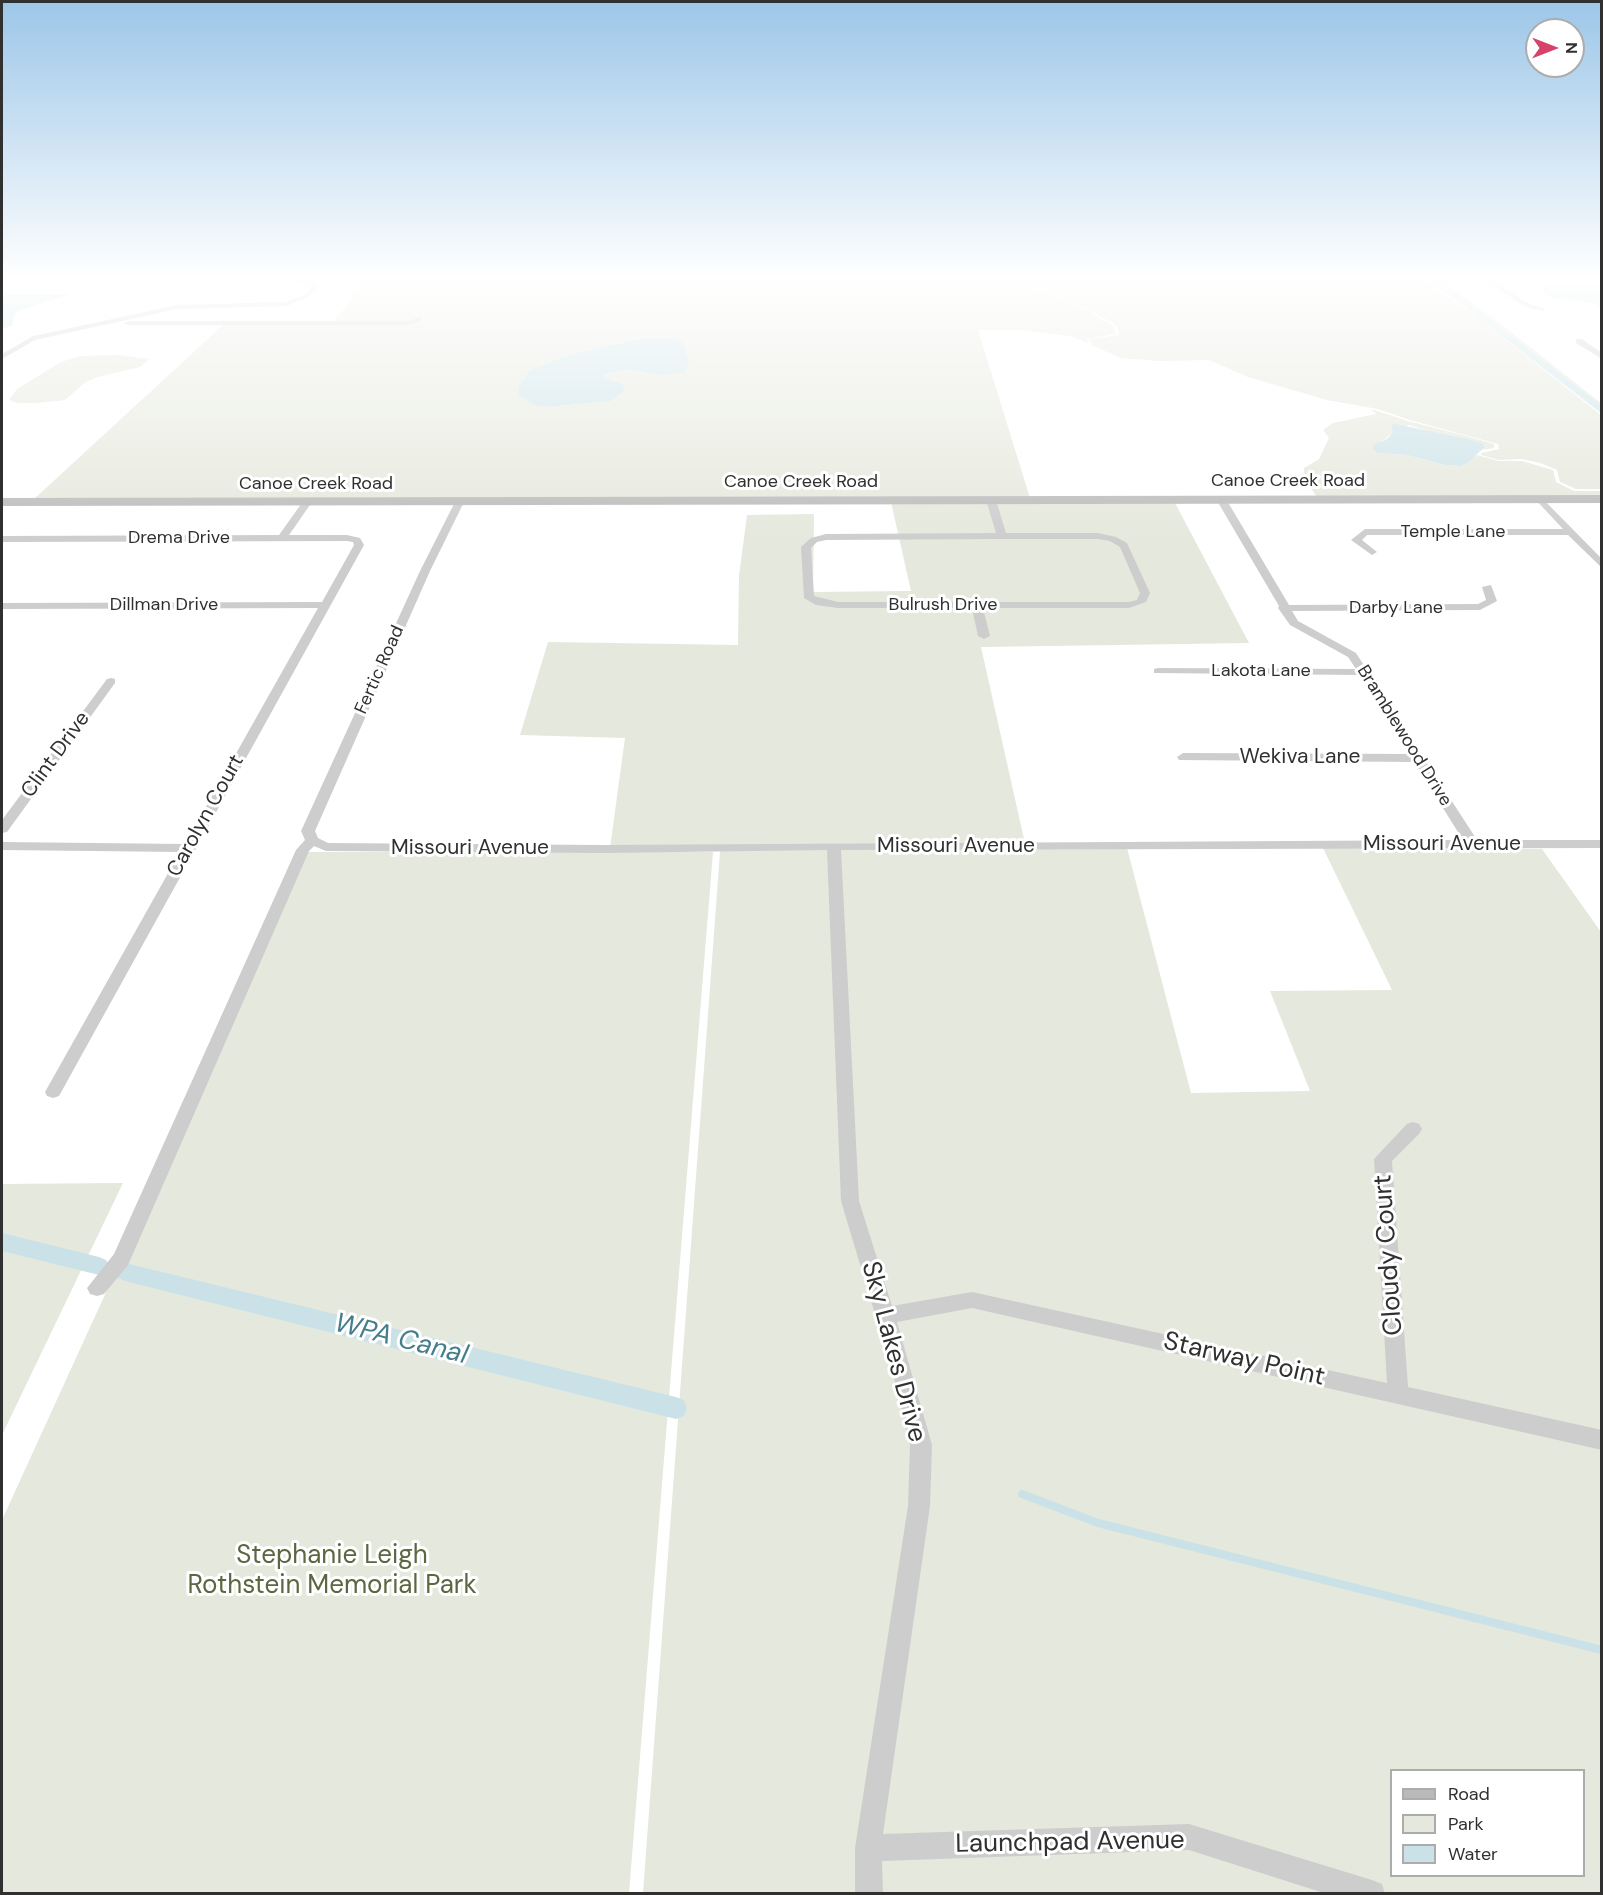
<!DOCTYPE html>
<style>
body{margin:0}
#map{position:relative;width:1603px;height:1895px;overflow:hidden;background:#fff;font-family:"DM Sans",sans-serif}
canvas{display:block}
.frame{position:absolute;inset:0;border:3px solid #303030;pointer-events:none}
.legend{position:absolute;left:1390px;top:1769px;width:195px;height:108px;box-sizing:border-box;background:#fff;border:2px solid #acacac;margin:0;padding:8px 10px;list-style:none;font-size:18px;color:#303030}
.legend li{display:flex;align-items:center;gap:12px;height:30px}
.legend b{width:30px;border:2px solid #acacac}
.north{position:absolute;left:1525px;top:18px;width:60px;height:60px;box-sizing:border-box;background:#fff;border:2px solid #acacac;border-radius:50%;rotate:90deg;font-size:16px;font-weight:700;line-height:24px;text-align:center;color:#303030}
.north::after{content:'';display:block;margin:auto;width:21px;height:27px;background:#d5436b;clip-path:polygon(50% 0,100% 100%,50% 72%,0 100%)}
</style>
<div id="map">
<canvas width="1603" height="1895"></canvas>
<div class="frame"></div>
<ul class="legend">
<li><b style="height:8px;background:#bababa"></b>Road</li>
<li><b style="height:16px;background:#e5e8dc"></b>Park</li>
<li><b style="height:16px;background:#cae2e7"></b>Water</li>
</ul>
<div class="north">N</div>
</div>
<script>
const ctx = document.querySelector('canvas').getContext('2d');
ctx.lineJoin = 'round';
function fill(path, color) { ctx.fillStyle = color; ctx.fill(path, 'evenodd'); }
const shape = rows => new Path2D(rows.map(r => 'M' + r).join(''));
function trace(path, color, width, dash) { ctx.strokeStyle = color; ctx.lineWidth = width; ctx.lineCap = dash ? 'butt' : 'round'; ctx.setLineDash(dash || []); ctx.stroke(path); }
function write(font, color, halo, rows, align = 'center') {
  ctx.font = font + ' "DM Sans",sans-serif'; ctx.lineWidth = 6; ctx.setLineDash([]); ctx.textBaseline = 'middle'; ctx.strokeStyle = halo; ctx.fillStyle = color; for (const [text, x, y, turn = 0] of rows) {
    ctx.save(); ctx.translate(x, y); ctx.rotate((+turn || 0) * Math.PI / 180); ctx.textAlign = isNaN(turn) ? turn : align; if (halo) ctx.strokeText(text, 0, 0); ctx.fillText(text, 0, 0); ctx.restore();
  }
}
fill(shape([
 [362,279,1014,279,1090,312,1113,326,1116,334,1087,339,1088,343,1070,336,1023,330,978,330,1030,498,33,500,224,324,321,325,333,322,361,288],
 [649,337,676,339,684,342,688,363,684,373,660,375,626,370,605,374,603,377,623,384,624,387,624,391,612,401,547,407,531,369,575,353],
 [1018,279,1423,279,1480,319,1601,415,1601,489,1576,489,1560,482,1557,470,1540,463,1522,459,1499,460,1481,455,1481,453,1499,449,1498,444,1410,420,1378,409,1327,400,1248,377,1209,360,1159,361,1121,358,1092,345,1090,339,1119,335,1116,325,1093,312],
 [1426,279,1440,279,1497,321,1601,403,1601,412,1483,319],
 [117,355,150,359,140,367,97,377,83,384,65,400,36,403,17,403,9,400,17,389,61,362,81,356],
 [1371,409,1408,421,1470,437,1494,444,1494,448,1483,450,1484,448,1476,441,1444,436,1409,425,1393,432,1382,442,1377,453,1407,455,1445,465,1459,466,1477,455,1499,461,1522,461,1553,470,1556,482,1574,491,1601,491,1601,497,1317,497,1304,478,1304,468,1319,459,1329,438,1323,430,1333,423,1376,414],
 [1174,501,1249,643,981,647,1026,848,1127,848,1191,1093,1310,1091,1270,991,1392,990,1323,848,1542,849,1601,932,1601,1893,643,1893,720,852,719,850,610,848,625,738,520,735,548,642,738,645,739,576,747,515,814,514,813,592,911,591,891,502],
 [1392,1770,1584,1770,1584,1876,1392,1876],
 [307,852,713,852,629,1893,2,1894,2,1520],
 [123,1183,2,1435,2,1184]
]), '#e5e8dc');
fill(shape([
 [1601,284,1601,308,1595,303,1558,299,1546,294,1538,285],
 [2,294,65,294,69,295,20,310,14,315,12,326,2,329],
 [649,337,676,339,684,342,689,363,684,373,660,375,626,370,605,374,603,377,623,384,624,387,624,391,612,401,547,407,535,405,519,395,519,386,531,369,575,353],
 [1396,424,1476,441,1484,444,1484,448,1467,463,1460,466,1445,465,1407,455,1377,453,1373,449,1374,444,1382,442,1388,438,1393,432,1391,425]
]), '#cae2e7');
trace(shape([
 [1022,1494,1098,1523,1602,1650]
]), '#cae2e7', 8);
fill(shape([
 [1429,279,1437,279,1602,406,1602,414,1429,279],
 [2,1233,99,1257,106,1260,109,1266,106,1272,99,1275,2,1251,2,1233],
 [125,1263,676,1397,684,1400,687,1408,684,1416,676,1419,125,1281,118,1278,114,1272,118,1266,125,1263]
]), '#cae2e7');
fill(shape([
 [2,279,303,279,319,285,310,296,287,306,177,309,35,340,2,359,2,354,33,336,177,305,286,302,306,294,312,286,297,281,2,281,2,279],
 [1484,279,1491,279,1529,304,1546,309,1543,311,1525,307,1484,279],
 [420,317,422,320,410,325,128,325,124,323,128,321,409,321,420,317],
 [1576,339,1582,339,1602,353,1602,359,1576,343,1576,339],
 [1540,496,1602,559,1602,568,1568,535,1367,535,1362,540,1377,552,1372,555,1351,540,1365,529,1563,529,1535,499,1540,496],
 [991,497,996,500,1006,533,1098,533,1116,537,1127,543,1150,593,1146,602,1129,608,983,608,990,636,984,639,978,636,972,608,838,608,816,605,804,598,801,547,811,538,826,534,996,533,986,500,991,497],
 [999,539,1098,539,1110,541,1120,547,1140,593,1137,600,1129,602,838,602,814,596,811,548,817,542,826,540,999,539],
 [1218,497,1226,499,1289,605,1478,604,1486,600,1482,587,1491,585,1497,601,1480,610,1292,611,1298,621,1356,653,1477,840,1602,840,1602,848,841,850,859,1201,892,1306,972,1292,1387,1383,1374,1159,1407,1124,1413,1122,1419,1124,1422,1129,1419,1134,1392,1161,1408,1387,1602,1430,1602,1450,972,1308,897,1322,932,1445,930,1506,883,1834,1189,1824,1372,1880,1382,1884,1385,1894,1327,1894,1189,1850,882,1861,883,1894,855,1894,855,1848,908,1506,910,1445,893,1374,841,1201,827,850,603,853,326,851,314,846,309,851,128,1265,104,1294,97,1296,90,1294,87,1288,114,1254,296,850,305,840,301,831,420,571,456,500,464,502,430,571,315,831,318,838,328,843,603,845,1463,840,1414,762,1179,760,1177,757,1183,753,1410,754,1360,675,1154,673,1154,669,1158,668,1356,669,1348,657,1290,625,1278,608,1279,606,1216,499,1218,497],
 [307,499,312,502,289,535,347,535,360,538,364,545,59,1096,53,1098,47,1096,45,1092,180,852,2,850,2,842,185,844,318,608,2,609,2,603,322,602,354,545,353,542,347,541,2,542,2,536,279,535,304,500,307,499],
 [111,678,115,679,115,683,7,832,2,833,2,820,107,679,111,678]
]), '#cdcdcd');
fill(shape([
 [1602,495,1602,503,2,506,2,498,1602,495]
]), '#bababa');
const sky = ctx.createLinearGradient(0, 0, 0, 544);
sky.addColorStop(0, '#9cc6e8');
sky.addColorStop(0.51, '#fff');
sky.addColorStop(1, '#ffffff00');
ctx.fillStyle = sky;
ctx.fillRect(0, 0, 1603, 544);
write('18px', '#303030', '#fff', [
 ["Canoe Creek Road",1288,481],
 ["Canoe Creek Road",801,482],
 ["Canoe Creek Road",316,484],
 ["Temple Lane",1453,532],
 ["Drema Drive",179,538],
 ["Dillman Drive",164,605],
 ["Bulrush Drive",943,605],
 ["Darby Lane",1396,608],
 ["Fertic Road",380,670,-66],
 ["Lakota Lane",1261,671],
 ["Bramblewood Drive",1404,736,58]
]);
write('21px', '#303030', '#fff', [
 ["Clint Drive",56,755,-54],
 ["Wekiva Lane",1300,757],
 ["Carolyn Court",206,816,-61],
 ["Missouri Avenue",1442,844],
 ["Missouri Avenue",956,846],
 ["Missouri Avenue",470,848]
]);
write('26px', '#303030', '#fff', [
 ["Cloudy Court",1389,1255,-94],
 ["Sky Lakes Drive",893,1352,75],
 ["Starway Point",1244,1360,13],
 ["Launchpad Avenue",1070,1843,-1]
]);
write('26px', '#5b6741', '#fff', [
 ["Stephanie Leigh",332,1556],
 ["Rothstein Memorial Park",332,1586]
]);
write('italic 27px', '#447d8b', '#fff', [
 ["WPA Canal",401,1340,14]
]);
</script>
